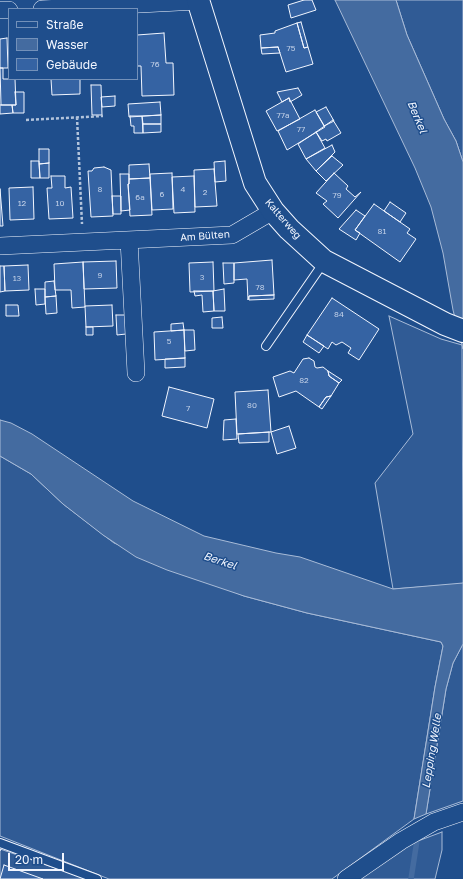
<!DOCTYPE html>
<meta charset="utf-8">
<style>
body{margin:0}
#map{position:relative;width:463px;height:879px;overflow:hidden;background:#1f4e8c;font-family:"Golos Text",sans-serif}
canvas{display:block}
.legend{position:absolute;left:8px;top:8px;width:130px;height:72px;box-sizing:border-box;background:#1f4e8c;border:1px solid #7391ba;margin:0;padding:5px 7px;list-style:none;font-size:12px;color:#f2f6ff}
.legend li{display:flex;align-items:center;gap:8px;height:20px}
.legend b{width:20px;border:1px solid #7391ba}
.scale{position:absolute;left:8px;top:853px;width:56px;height:18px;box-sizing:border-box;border:2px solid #f2f6ff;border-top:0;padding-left:5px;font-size:12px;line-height:14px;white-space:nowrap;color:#f2f6ff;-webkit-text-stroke:3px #1f4e8c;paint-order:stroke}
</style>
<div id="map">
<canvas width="463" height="879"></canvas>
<ul class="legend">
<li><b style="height:5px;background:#1f4e8c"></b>Straße</li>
<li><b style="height:11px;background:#446ba0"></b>Wasser</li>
<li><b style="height:11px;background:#3563a3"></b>Gebäude</li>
</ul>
<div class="scale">20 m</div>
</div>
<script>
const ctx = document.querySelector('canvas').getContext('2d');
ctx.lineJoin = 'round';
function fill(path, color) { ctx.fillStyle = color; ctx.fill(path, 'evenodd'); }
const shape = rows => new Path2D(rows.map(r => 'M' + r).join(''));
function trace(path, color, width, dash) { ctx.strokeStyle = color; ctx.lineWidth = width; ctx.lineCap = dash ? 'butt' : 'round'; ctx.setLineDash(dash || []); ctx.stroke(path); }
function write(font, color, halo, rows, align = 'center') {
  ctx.font = font + ' "Golos Text",sans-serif'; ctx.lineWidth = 3; ctx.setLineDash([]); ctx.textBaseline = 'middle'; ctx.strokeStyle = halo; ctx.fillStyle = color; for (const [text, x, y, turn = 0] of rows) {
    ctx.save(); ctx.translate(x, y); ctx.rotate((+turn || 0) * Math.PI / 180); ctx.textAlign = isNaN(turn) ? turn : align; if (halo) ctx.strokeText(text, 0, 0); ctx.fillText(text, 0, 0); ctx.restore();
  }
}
const built = shape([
 [396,0,463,0,463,162,456,141,444,119,407,35,396,0],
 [389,316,441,339,462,345,463,583,461,584,393,589,375,483,413,434,389,316],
 [0,456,31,474,63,504,114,543,244,596,307,613,441,642,443,646,435,687,414,819,332,879,109,879,0,836,0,456],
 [463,644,463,801,426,814,446,689,453,663,463,644],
 [442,832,442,850,435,879,355,879,410,844,442,832],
 [0,849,84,878,86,879,0,879,0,849]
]);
fill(built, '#305b95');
trace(built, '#a8bbd7', 1);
const water = shape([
 [335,0,396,0,407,35,444,119,456,141,463,162,463,349,453,310,443,253,431,207,415,168,335,0],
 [0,420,11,423,32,434,133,501,204,536,276,553,300,557,393,589,463,583,463,644,453,663,446,689,426,814,414,819,435,687,443,646,441,642,307,613,244,596,167,570,136,557,103,535,63,504,31,474,0,456,0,420]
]);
fill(water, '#446ba0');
trace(water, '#a8bbd7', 1);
trace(shape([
 [411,879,418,834]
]), '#446ba0', 5.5);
const building = shape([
 [304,0,312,0,316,10,291,18,288,5,304,0],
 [301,22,308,47,304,48,297,23,301,22],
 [297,23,304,48,308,47,313,64,286,72,278,47,261,48,260,35,275,33,275,31,297,23],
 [164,33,166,63,173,63,174,95,142,96,141,66,137,66,137,35,164,33],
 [7,38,8,68,0,68,0,39,7,38],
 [278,47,280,53,262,54,261,48,278,47],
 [0,68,3,68,3,79,15,79,16,105,1,105,0,68],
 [51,79,80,79,80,94,52,95,51,79],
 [91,85,101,85,102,115,92,115,91,85],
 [298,88,302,95,290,102,289,98,282,102,277,92,298,88],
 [15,92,24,92,24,113,13,113,12,105,16,105,15,92],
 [115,96,115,106,102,107,101,97,115,96],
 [289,98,300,119,277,131,266,111,289,98],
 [160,102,161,115,129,117,128,104,160,102],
 [0,105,12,105,13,113,0,114,0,105],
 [326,107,334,121,324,126,316,112,326,107],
 [315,110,325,127,287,150,278,131,315,110],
 [161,115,161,124,143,124,142,116,161,115],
 [130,116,142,116,143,133,134,133,134,126,131,126,130,116],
 [333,120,341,133,327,141,326,139,322,141,316,132,333,120],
 [143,124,161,124,161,132,143,133,143,124],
 [316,132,325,148,306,159,298,144,316,132],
 [332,145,335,152,316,171,306,159,332,145],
 [39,149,49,149,49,163,39,164,39,149],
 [332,156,343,165,326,181,316,171,332,156],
 [31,161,39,161,40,178,31,178,31,161],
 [225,161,226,181,215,182,214,162,225,161],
 [49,163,49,178,40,178,39,164,49,163],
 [149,164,150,178,129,179,129,165,149,164],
 [104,167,111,170,113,216,91,217,88,171,92,171,94,168,104,167],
 [214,169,217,206,195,207,194,170,214,169],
 [172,173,173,209,152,210,150,174,172,173],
 [334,173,348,186,346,189,355,197,361,192,338,218,323,204,327,201,316,193,334,173],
 [120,174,129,174,129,184,128,184,130,210,121,211,120,174],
 [51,176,65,176,65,188,71,187,73,218,49,219,47,188,52,188,51,176],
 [194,176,195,212,174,213,172,177,194,176],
 [150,178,152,215,130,216,128,184,129,184,129,179,150,178],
 [33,187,34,219,10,220,9,188,33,187],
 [0,189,3,226,0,226,0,189],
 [112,196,121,196,121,214,113,214,112,196],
 [390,202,406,213,400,222,384,211,390,202],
 [374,204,410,229,407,233,416,239,400,262,355,230,374,204],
 [356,210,365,216,355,230,360,233,356,240,339,229,356,210],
 [272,260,274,295,249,296,248,300,247,279,234,280,234,263,272,260],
 [116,261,117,288,84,289,83,262,116,261],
 [83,262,85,307,72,308,71,290,55,290,54,264,83,262],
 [213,262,214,291,190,292,189,263,213,262],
 [223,263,234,263,234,283,224,284,223,263],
 [28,265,29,290,5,291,4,266,28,265],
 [0,266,4,266,5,291,0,292,0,266],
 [54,281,56,296,45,297,45,282,54,281],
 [35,289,45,289,45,304,36,305,35,289],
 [224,289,225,311,214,311,213,291,224,289],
 [194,291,213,291,214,311,203,312,202,295,195,296,194,291],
 [274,295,274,299,249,300,249,296,274,295],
 [56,296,57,313,46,314,45,297,56,296],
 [332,298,379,329,359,360,348,353,351,348,342,342,336,345,332,342,328,349,307,335,332,298],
 [6,305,18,305,19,316,6,316,6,305],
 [112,305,113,326,86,327,85,306,112,305],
 [116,315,125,315,126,334,117,335,116,315],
 [222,317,223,328,212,328,212,318,222,317],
 [183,323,184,330,171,331,171,324,183,323],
 [86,327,93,327,93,335,86,335,86,327],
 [184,330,185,358,155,360,154,332,184,330],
 [184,330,194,330,195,350,185,351,184,330],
 [307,335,324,346,319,353,303,342,307,335],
 [185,358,185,367,165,368,165,359,185,358],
 [309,358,314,361,315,367,317,368,323,367,328,371,329,376,339,383,331,396,326,397,319,407,296,391,279,397,273,377,290,371,294,373,303,359,309,358],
 [328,371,342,380,339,383,329,376,328,371],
 [169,387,214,399,207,428,162,416,169,387],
 [268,390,271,432,237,434,235,392,268,390],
 [331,396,322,409,319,407,326,397,331,396],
 [236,419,237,439,223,440,224,420,236,419],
 [289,426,296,448,277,454,271,432,289,426],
 [269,432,269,442,239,443,238,434,269,432],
 [4,865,43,879,0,879,4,865]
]);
fill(building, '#3563a3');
trace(building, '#f2f6ff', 1);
const lane = shape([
 [266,346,324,262],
 [0,843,97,879]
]);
const street = shape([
 [42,9,198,1],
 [0,10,9,10],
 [129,240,136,373],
 [0,246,232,235,273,211],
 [346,879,401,841,434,822,463,812]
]);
const secondary = shape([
 [198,0,255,183,273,211,289,229,324,261,445,324,463,331]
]);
trace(lane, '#f2f6ff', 10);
trace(street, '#f2f6ff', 18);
trace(secondary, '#f2f6ff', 24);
trace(shape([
 [77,117,82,224],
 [26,120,103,116]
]), '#b3c4dc', 2.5, [3, 2]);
trace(lane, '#1f4e8c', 8);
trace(street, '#1f4e8c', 17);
trace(secondary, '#1f4e8c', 22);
trace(shape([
 [0,851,1,849]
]), '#f2f6ff', 1, [5, 2]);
write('8px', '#c3d1e8', null, [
 ["75",291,48],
 ["76",155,64],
 ["77a",283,115],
 ["77",301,129],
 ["8",100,189],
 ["4",183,189],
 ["2",205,192],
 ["6",162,194],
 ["79",337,195],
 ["6a",140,197],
 ["12",22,203],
 ["10",60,203],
 ["81",382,231],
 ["9",100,275],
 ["3",202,277],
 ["13",17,278],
 ["78",260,287],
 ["84",339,314],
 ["5",169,341],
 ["82",304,380],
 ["80",252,405],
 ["7",188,408]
]);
write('10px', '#f2f6ff', '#1f4e8c', [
 ["Kalterweg",283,219,49],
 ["Am Bülten",205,236,-4]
]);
write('italic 11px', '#f2f6ff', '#1f4e8c', [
 ["Berkel",417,117,67],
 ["Berkel",220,561,18],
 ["Lepping Welle",432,751,-81]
]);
</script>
